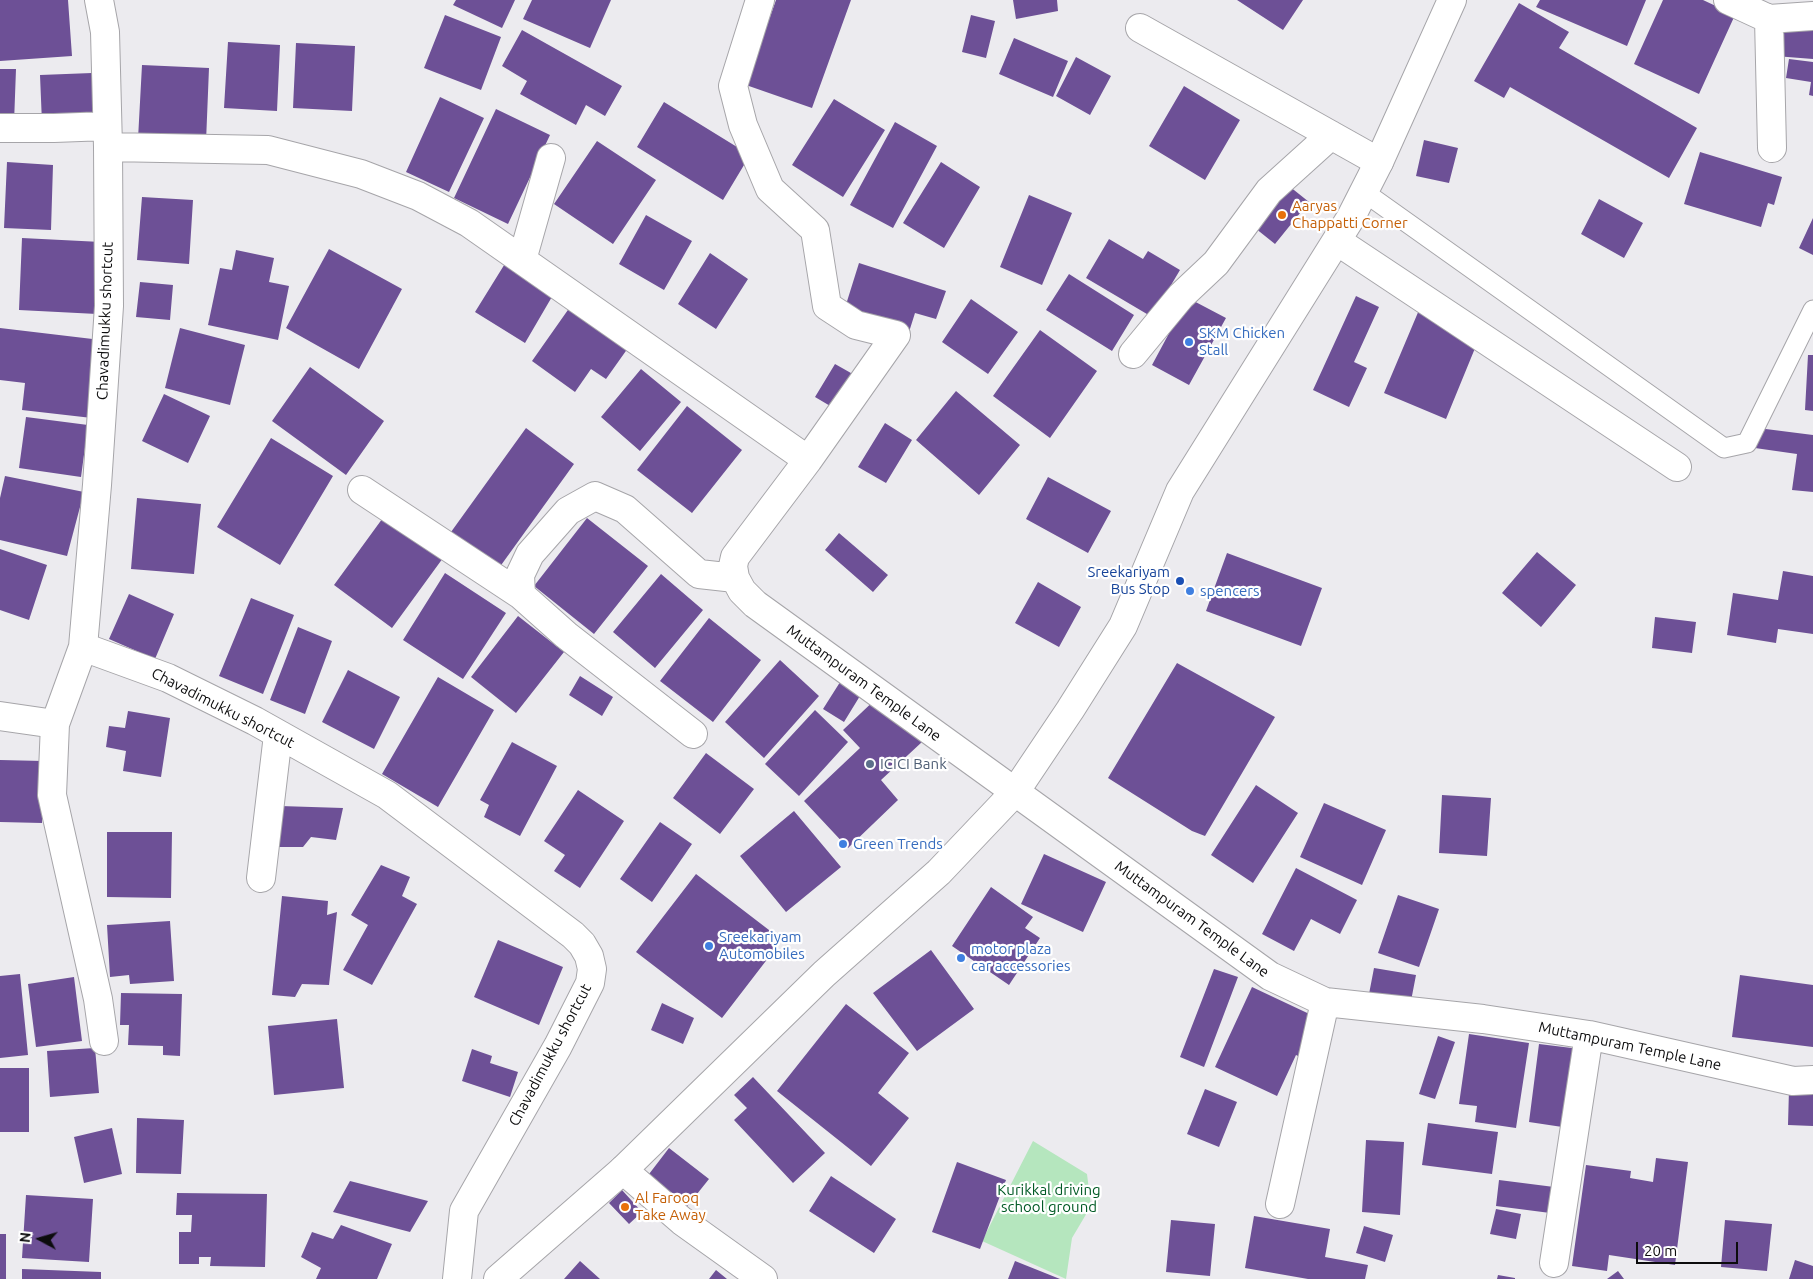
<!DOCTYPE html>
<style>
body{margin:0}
#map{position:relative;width:1813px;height:1279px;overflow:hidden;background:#ecebef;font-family:Ubuntu,sans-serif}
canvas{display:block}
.north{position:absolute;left:15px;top:1214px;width:50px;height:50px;-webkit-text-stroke:4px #fff;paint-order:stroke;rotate:276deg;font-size:14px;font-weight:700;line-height:20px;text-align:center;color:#0c0c0d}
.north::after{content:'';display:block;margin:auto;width:18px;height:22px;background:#0c0c0d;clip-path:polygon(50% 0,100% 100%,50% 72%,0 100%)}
.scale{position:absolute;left:1636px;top:1242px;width:102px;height:22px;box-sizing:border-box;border:2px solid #0c0c0d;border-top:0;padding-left:6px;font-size:15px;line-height:18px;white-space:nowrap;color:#0c0c0d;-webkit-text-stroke:4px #fff;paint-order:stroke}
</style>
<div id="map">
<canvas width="1813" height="1279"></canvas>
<div class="north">N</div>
<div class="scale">20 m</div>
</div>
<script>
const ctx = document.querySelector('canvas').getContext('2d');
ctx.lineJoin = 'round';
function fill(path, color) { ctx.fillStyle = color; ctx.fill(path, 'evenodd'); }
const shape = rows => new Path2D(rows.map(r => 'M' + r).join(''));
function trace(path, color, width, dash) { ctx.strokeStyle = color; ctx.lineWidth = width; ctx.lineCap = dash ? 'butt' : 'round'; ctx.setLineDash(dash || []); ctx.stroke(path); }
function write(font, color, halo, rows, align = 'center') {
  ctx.font = font + ' Ubuntu,sans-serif'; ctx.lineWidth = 4.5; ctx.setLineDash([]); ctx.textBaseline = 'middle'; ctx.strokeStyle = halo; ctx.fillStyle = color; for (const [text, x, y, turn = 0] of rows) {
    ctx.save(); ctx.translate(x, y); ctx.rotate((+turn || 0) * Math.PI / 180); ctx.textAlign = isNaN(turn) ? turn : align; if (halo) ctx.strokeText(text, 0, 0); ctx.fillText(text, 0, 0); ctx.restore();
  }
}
fill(shape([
 [1033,1141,1087,1174,1091,1206,1072,1238,1066,1279,982,1241]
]), '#b5e6be');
fill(shape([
 [0,0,68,0,72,56,0,61],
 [456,0,515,0,502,28,453,5],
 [532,0,611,0,590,48,523,19],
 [776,0,851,0,812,108,746,85],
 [1013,0,1057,0,1058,11,1016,19],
 [1237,0,1303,0,1283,30],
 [1540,0,1646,0,1627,46,1536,7],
 [1663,0,1703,0,1735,15,1699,94,1634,64],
 [1519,3,1569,32,1559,48,1697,128,1669,178,1510,87,1504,98,1474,81],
 [445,15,501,37,481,90,424,68],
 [971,15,995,21,986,58,962,52],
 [1777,21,1813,26,1813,59,1775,56],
 [522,30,622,86,605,116,586,105,576,125,520,94,527,81,502,66],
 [1014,38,1068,61,1053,97,999,74],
 [228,42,280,45,277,111,224,108],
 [296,43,355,46,352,111,293,108],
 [1076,57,1111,76,1090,115,1056,96],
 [1789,59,1813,62,1813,96,1809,95,1811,82,1786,78],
 [142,65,209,68,206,142,138,139],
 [0,69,16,69,14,123,0,123],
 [92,73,93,121,42,123,40,75],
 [1184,86,1240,120,1205,180,1149,146],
 [440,97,484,118,449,192,406,172],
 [834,99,885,130,843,197,792,165],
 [664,102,750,155,723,200,637,147],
 [496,109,550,135,508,224,454,198],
 [895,122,937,146,893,228,850,205],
 [1424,140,1458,148,1449,183,1416,176],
 [597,141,656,180,613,244,554,204],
 [1700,152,1782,177,1774,205,1768,203,1761,227,1684,204],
 [7,162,53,165,51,230,4,228],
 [941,162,980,187,944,248,903,223],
 [1289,186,1309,202,1275,244,1255,228],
 [1029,195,1072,213,1042,285,1000,267],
 [142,197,193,200,189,264,137,260],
 [1599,199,1643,223,1624,258,1581,234],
 [646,215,692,241,664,290,619,264],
 [1813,218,1813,255,1799,248],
 [22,238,101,242,97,314,19,310],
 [1109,239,1143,259,1148,251,1180,270,1152,317,1086,278],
 [329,249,402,289,359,369,286,328],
 [236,250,274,258,269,282,289,286,278,340,208,325,220,268,232,270],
 [710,253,748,279,716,329,678,304],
 [506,262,553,295,525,343,475,312],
 [859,263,946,291,936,319,915,313,909,332,844,311],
 [1069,274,1134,315,1112,351,1046,310],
 [140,282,173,285,170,320,136,317],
 [1356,296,1379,307,1354,362,1367,368,1349,407,1313,390],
 [1188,298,1226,318,1189,385,1152,365],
 [971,299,1018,332,988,374,942,342],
 [570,307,628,348,606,379,591,369,575,392,532,361],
 [1419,310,1480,336,1446,419,1384,393],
 [0,328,101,340,92,418,22,410,25,383,0,380],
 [180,328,245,345,230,405,165,388],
 [1040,330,1097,371,1050,438,993,396],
 [1808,355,1813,355,1813,411,1805,410],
 [835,364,858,377,837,410,815,397],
 [310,367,384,421,346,475,272,421],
 [641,369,681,402,640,451,601,417],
 [956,391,1020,445,979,495,916,440],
 [164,394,210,416,188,463,142,441],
 [687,406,742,450,692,513,637,470],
 [26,417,88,425,81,477,19,468],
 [885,423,912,440,886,483,858,467],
 [1750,427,1813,435,1813,492,1792,490,1797,454,1748,447],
 [526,428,574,464,499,568,451,532],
 [271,438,333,476,280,565,217,527],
 [5,476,84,492,67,556,0,540,0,498],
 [1048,477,1111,511,1088,553,1026,519],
 [137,498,201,504,194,574,131,569],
 [385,515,443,558,392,628,334,585],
 [587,518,648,566,594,634,534,586],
 [839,533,888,575,873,592,825,550],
 [0,549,47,565,29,620,0,610],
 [1537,552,1576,585,1541,627,1502,593],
 [1227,553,1322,588,1301,646,1206,611],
 [1783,571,1813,576,1813,634,1778,629,1776,643,1727,635,1733,593,1778,600],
 [445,573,506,613,463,679,403,640],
 [661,574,703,610,655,668,613,632],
 [1038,582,1081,607,1059,647,1015,623],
 [129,594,174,614,155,659,109,639],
 [251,598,294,615,263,694,219,676],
 [518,616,564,652,516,713,471,677],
 [1655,617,1696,622,1692,653,1652,648],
 [709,618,761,660,713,722,660,681],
 [298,627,332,641,305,714,270,700],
 [780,660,819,696,764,758,725,722],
 [1177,663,1275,717,1205,836,1192,831,1108,778],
 [348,670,400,697,374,749,322,722],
 [580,676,613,697,602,716,569,695],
 [438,677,494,710,438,807,382,774],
 [842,679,863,691,844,722,823,709],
 [879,696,922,742,881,780,898,800,848,848,804,801,860,748,843,730],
 [815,710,848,742,799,796,765,764],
 [128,711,170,718,161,777,123,771,126,751,106,747,109,726,125,728],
 [512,742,557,766,520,836,484,817,489,805,480,800],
 [706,753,754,789,720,834,673,798],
 [0,760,43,761,42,823,0,822],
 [1256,785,1298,813,1253,883,1211,855],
 [578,790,624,821,580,888,554,871,565,855,544,841],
 [1442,795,1491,798,1487,856,1439,853],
 [1324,803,1386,830,1362,885,1300,857],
 [280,806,343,808,336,840,311,837,303,847,273,847],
 [794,811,841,867,786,912,740,856],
 [660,822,692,844,652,902,620,879],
 [107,832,172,832,171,898,107,897],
 [1044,854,1106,882,1083,932,1021,904],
 [381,865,410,877,402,896,417,904,372,985,343,970,368,925,351,915],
 [1296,868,1357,900,1340,934,1311,919,1294,951,1262,934],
 [696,874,782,940,722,1018,636,952],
 [991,887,1033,917,1025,928,1040,938,1009,985,952,946],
 [1398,895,1439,909,1419,967,1378,953],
 [282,896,328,901,327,915,337,912,329,985,302,984,295,997,272,995],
 [170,921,174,981,130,984,129,975,110,977,107,925],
 [498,940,563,967,539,1025,474,997],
 [931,950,974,1009,917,1051,873,993],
 [1374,968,1416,975,1411,1001,1369,994],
 [1214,969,1238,977,1204,1067,1180,1057],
 [20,974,28,1055,0,1058,0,976],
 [1740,975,1813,985,1813,1047,1732,1037],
 [74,977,82,1041,36,1047,28,984],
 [1252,987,1320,1019,1302,1058,1296,1055,1277,1096,1215,1067],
 [121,993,182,994,180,1056,163,1055,163,1046,128,1045,129,1025,120,1025],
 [662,1003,694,1018,683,1044,651,1030],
 [846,1004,909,1053,878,1093,909,1118,871,1166,777,1091],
 [337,1019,344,1088,274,1095,268,1026],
 [1469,1034,1529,1043,1516,1128,1475,1122,1477,1106,1459,1104],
 [1438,1036,1455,1042,1435,1099,1419,1094],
 [1539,1044,1580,1049,1569,1128,1529,1122],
 [95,1048,99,1093,50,1097,47,1051],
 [472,1049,492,1056,490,1063,518,1072,510,1097,462,1081],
 [0,1068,29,1068,29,1132,0,1132],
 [753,1077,825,1153,793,1183,734,1120,747,1108,734,1095],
 [1205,1089,1237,1102,1219,1147,1187,1134],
 [1789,1089,1813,1089,1813,1126,1788,1125],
 [137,1118,184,1120,181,1174,136,1173],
 [1428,1123,1498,1132,1492,1174,1422,1165],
 [112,1128,122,1174,84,1183,74,1137],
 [1366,1140,1404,1142,1400,1215,1362,1212],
 [669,1148,709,1179,685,1209,646,1178],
 [1656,1158,1688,1162,1675,1265,1609,1255,1607,1271,1572,1266,1586,1165,1631,1171,1630,1178,1653,1182],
 [957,1162,1006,1180,980,1249,932,1232],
 [831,1176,896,1219,874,1253,809,1211],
 [1499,1180,1562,1188,1558,1214,1496,1206],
 [350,1181,428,1201,410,1232,333,1212],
 [622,1190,642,1212,629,1224,609,1203],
 [177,1193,267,1194,265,1267,210,1266,211,1257,199,1257,199,1264,179,1264,179,1232,191,1232,192,1215,176,1215],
 [26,1195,93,1199,89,1262,22,1258],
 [1496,1209,1521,1214,1516,1239,1490,1234],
 [1254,1216,1330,1229,1325,1257,1368,1265,1365,1279,1308,1279,1245,1268],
 [1171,1220,1215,1224,1210,1276,1166,1272],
 [1725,1220,1772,1224,1767,1271,1721,1267],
 [341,1225,392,1244,377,1279,316,1279,321,1268,301,1257,312,1232,333,1239],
 [1364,1226,1393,1235,1385,1262,1356,1253],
 [0,1234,6,1234,6,1279,0,1279],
 [1795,1260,1813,1266,1813,1279,1789,1279],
 [580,1261,600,1279,564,1279],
 [1015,1261,1060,1279,1008,1279],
 [22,1269,101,1272,101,1279,22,1279],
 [716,1270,727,1279,709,1279],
 [1618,1271,1624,1279,1607,1279],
 [1498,1275,1515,1278,1515,1279,1497,1279]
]), '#6d5096');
const lane = shape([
 [1364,192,1724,448,1747,443,1813,310]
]);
const street = shape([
 [99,0,105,32,108,147,109,306,97,485,83,647,168,678,255,721,387,795,573,935,582,944,589,956,592,969,590,983,558,1046,464,1211,457,1279],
 [760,0,733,86,743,125,770,189,815,230,827,306,856,325,896,335,808,460,735,557,733,566,735,578,742,591,755,604,1270,976,1325,1002,1483,1019,1589,1035,1793,1081,1813,1080],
 [1728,0,1769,19,1772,148],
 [1769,19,1813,16],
 [1140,28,1379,162],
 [0,128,54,128,107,126],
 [108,147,268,150,361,174,418,196,469,223,808,460],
 [1337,241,1677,467],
 [522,260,551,158],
 [1133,354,1181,296,1216,263,1269,191,1331,135],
 [362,490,521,595],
 [83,647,55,724,52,795,98,999,104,1041],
 [0,716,55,724],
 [693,734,566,635,521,595,520,575,530,554,568,511,595,496,625,509,699,574,735,578],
 [261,878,278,735],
 [623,1170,682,1221,763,1279],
 [1280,1204,1325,1002],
 [1554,1263,1589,1035]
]);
const primary = shape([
 [498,1279,623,1170,824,974,939,872,1015,792,1070,710,1123,626,1180,491,1350,219,1379,162,1452,0]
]);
trace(lane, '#a6a5a9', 21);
trace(street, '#a6a5a9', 30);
trace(primary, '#a6a5a9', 30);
trace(lane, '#fff', 19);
trace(street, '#fff', 28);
trace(primary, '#fff', 28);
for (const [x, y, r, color] of [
 [1282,215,5,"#e8710a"],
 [1189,342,5,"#3f7fe0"],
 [1180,581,5,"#1a4fb4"],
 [1190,591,5,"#3f7fe0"],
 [870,764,5,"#5c6f8a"],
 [843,844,5,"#3f7fe0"],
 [709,946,5,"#3f7fe0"],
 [961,958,5,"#3f7fe0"],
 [625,1207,5,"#e8710a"]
]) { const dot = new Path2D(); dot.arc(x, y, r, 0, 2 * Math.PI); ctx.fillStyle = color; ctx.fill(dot); trace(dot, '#fff', 2); }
write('15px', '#c56008', '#fff', [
 ["Aaryas",1292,206],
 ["Chappatti Corner",1292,223],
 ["Al Farooq",635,1198],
 ["Take Away",635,1215]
], 'left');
write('15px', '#0c0c0d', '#fff', [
 ["Chavadimukku shortcut",105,321,-88],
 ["Muttampuram Temple Lane",864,683,36],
 ["Chavadimukku shortcut",223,708,27],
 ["Muttampuram Temple Lane",1192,919,36],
 ["Muttampuram Temple Lane",1630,1046,12],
 ["Chavadimukku shortcut",550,1055,-62]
]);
write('15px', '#366cbe', '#fff', [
 ["SKM Chicken",1199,333],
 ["Stall",1199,350],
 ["spencers",1200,591],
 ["Green Trends",853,844],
 ["Sreekariyam",719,937],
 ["Automobiles",719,954],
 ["motor plaza",971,949],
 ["car accessories",971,966]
], 'left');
write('15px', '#164399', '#fff', [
 ["Sreekariyam",1170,572],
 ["Bus Stop",1170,589]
], 'right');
write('15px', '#4e5e75', '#fff', [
 ["ICICI Bank",880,764]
], 'left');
write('15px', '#005a25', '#fff', [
 ["Kurikkal driving",1049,1190],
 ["school ground",1049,1207]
]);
</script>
